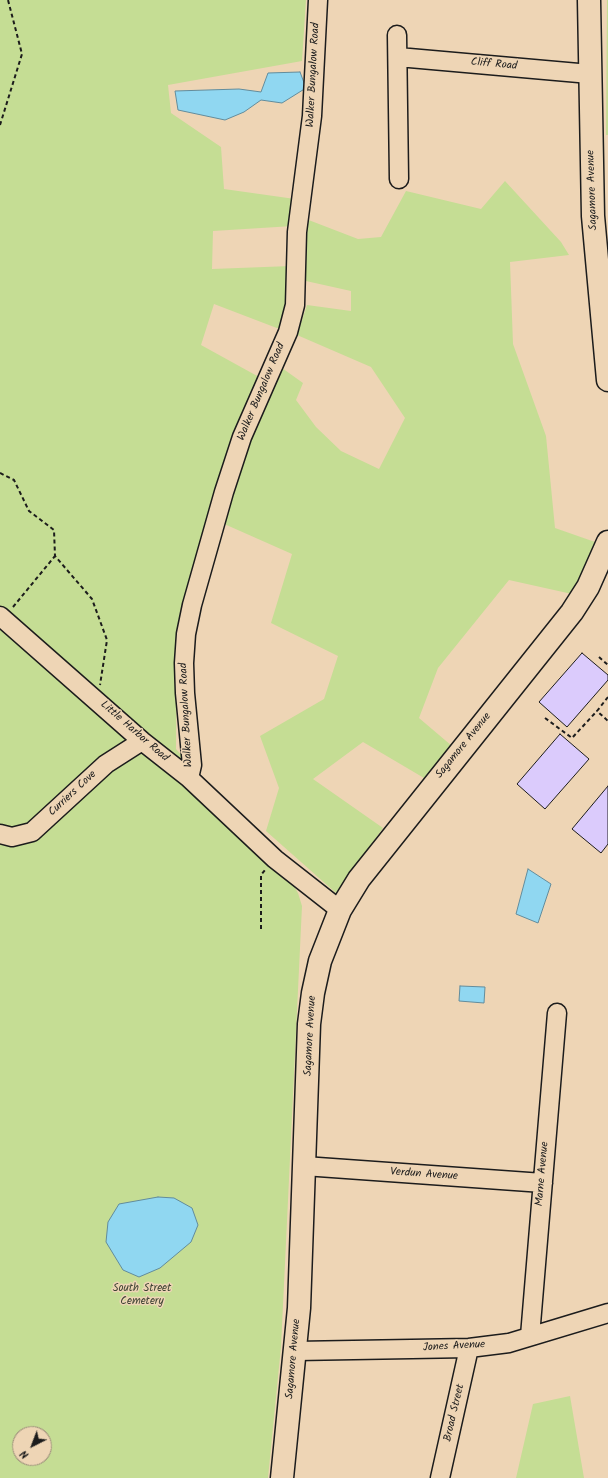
<!DOCTYPE html>
<style>
body{margin:0}
#map{position:relative;width:608px;height:1478px;overflow:hidden;background:#eed5b5;font-family:Kalam,sans-serif}
canvas{display:block}
.north{position:absolute;left:12px;top:1426px;width:40px;height:40px;box-sizing:border-box;background:#eed5b5;border:1px solid #9a8b78;border-radius:50%;rotate:222deg;font-size:11px;font-weight:700;line-height:16px;text-align:center;color:#1c1c1c}
.north::after{content:'';display:block;margin:auto;width:14px;height:18px;background:#1c1c1c;clip-path:polygon(50% 0,100% 100%,50% 72%,0 100%)}
</style>
<div id="map">
<canvas width="608" height="1478"></canvas>
<div class="north">N</div>
</div>
<script>
const ctx = document.querySelector('canvas').getContext('2d');
ctx.lineJoin = 'round';
function fill(path, color) { ctx.fillStyle = color; ctx.fill(path, 'evenodd'); }
const shape = rows => new Path2D(rows.map(r => 'M' + r).join(''));
function trace(path, color, width, dash) { ctx.strokeStyle = color; ctx.lineWidth = width; ctx.lineCap = dash ? 'butt' : 'round'; ctx.setLineDash(dash || []); ctx.stroke(path); }
function write(font, color, halo, rows, align = 'center') {
  ctx.font = font + ' Kalam,sans-serif'; ctx.lineWidth = 3; ctx.setLineDash([]); ctx.textBaseline = 'middle'; ctx.strokeStyle = halo; ctx.fillStyle = color; for (const [text, x, y, turn = 0] of rows) {
    ctx.save(); ctx.translate(x, y); ctx.rotate((+turn || 0) * Math.PI / 180); ctx.textAlign = isNaN(turn) ? turn : align; if (halo) ctx.strokeText(text, 0, 0); ctx.fillText(text, 0, 0); ctx.restore();
  }
}
fill(shape([
 [0,0,306,0,302,61,168,85,171,113,221,147,224,189,295,199,293,226,213,231,212,269,291,266,289,304,282,330,214,304,201,345,259,377,218,488,189,581,177,640,176,749,287,874,282,879,291,881,298,893,302,906,281,1347,268,1478,0,1478],
 [20,1434,44,1434,44,1458,20,1458],
 [607,0,608,0,608,135,606,135],
 [505,181,561,242,569,255,510,262,513,344,546,436,555,528,595,542,587,569,572,594,509,580,438,668,419,718,452,746,424,778,363,742,313,779,383,828,336,893,266,831,279,788,260,736,324,699,338,656,271,623,292,554,222,523,249,441,282,368,303,383,296,400,316,427,341,451,379,469,405,418,371,367,297,335,307,305,351,311,351,291,306,281,306,219,358,239,381,237,406,191,481,209],
 [570,1396,584,1478,516,1478,533,1404]
]), '#c5dd94');
const water = shape([
 [300,72,306,88,282,103,261,100,244,112,225,120,178,110,175,91,239,89,261,92,268,73,300,72],
 [528,869,551,884,538,923,516,914,528,869],
 [460,986,485,987,484,1003,459,1001,460,986],
 [158,1197,174,1198,192,1208,198,1225,191,1242,160,1268,139,1277,123,1270,106,1242,108,1222,119,1204,158,1197]
]);
fill(water, '#90d7f1');
trace(water, '#628c9c', 1);
const building = shape([
 [582,653,608,675,608,680,567,727,539,702,582,653],
 [560,734,589,759,545,809,517,784,560,734],
 [608,786,608,844,601,853,572,829,608,786]
]);
fill(building, '#dbcbfc');
trace(building, '#1c1c1c', 1);
const minor = shape([
 [397,35,399,179],
 [398,57,590,74],
 [0,616,142,741,189,778,275,859,340,910],
 [189,778,192,765,185,693,184,663,186,634,192,605,224,492,242,437,288,332,295,305,297,232,312,116,318,0],
 [0,834,12,837,32,832,106,764,142,741],
 [304,1166,543,1183],
 [530,1336,557,1013],
 [296,1351,469,1348,509,1343,608,1313],
 [440,1478,469,1348]
]);
const major = shape([
 [589,0,593,216,608,380],
 [282,1478,299,1308,309,1024,313,993,320,961,340,910,359,879,572,612,588,587,608,542]
]);
trace(minor, '#1c1c1c', 21);
trace(major, '#1c1c1c', 25);
trace(shape([
 [0,125,22,54,8,0],
 [0,473,14,480,29,511,54,530,55,556,92,599,107,640,100,685],
 [13,607,55,556],
 [599,657,608,665],
 [608,697,597,711,608,721],
 [545,718,572,738,597,711],
 [261,929,261,875,265,870]
]), '#1c1c1c', 2, [4, 3]);
trace(minor, '#eed5b5', 18);
trace(major, '#eed5b5', 22);
write('11px', '#1c1c1c', '#eed5b5', [
 ["Cliff Road",494,65,5],
 ["Walker Bungalow Road",314,75,-87],
 ["Sagamore Avenue",593,190,-92],
 ["Walker Bungalow Road",262,392,-67],
 ["Walker Bungalow Road",187,715,-93],
 ["Little Harbor Road",134,732,41],
 ["Sagamore Avenue",464,746,-51],
 ["Curriers Cove",73,794,-43],
 ["Sagamore Avenue",311,1036,-87],
 ["Marne Avenue",543,1174,-85],
 ["Verdun Avenue",424,1175,4],
 ["Jones Avenue",454,1347,-3],
 ["Sagamore Avenue",294,1359,-85],
 ["Broad Street",455,1413,-77]
]);
write('11px', '#3e4334', '#eed5b5', [
 ["South Street",142,1289],
 ["Cemetery",142,1302]
]);
</script>
